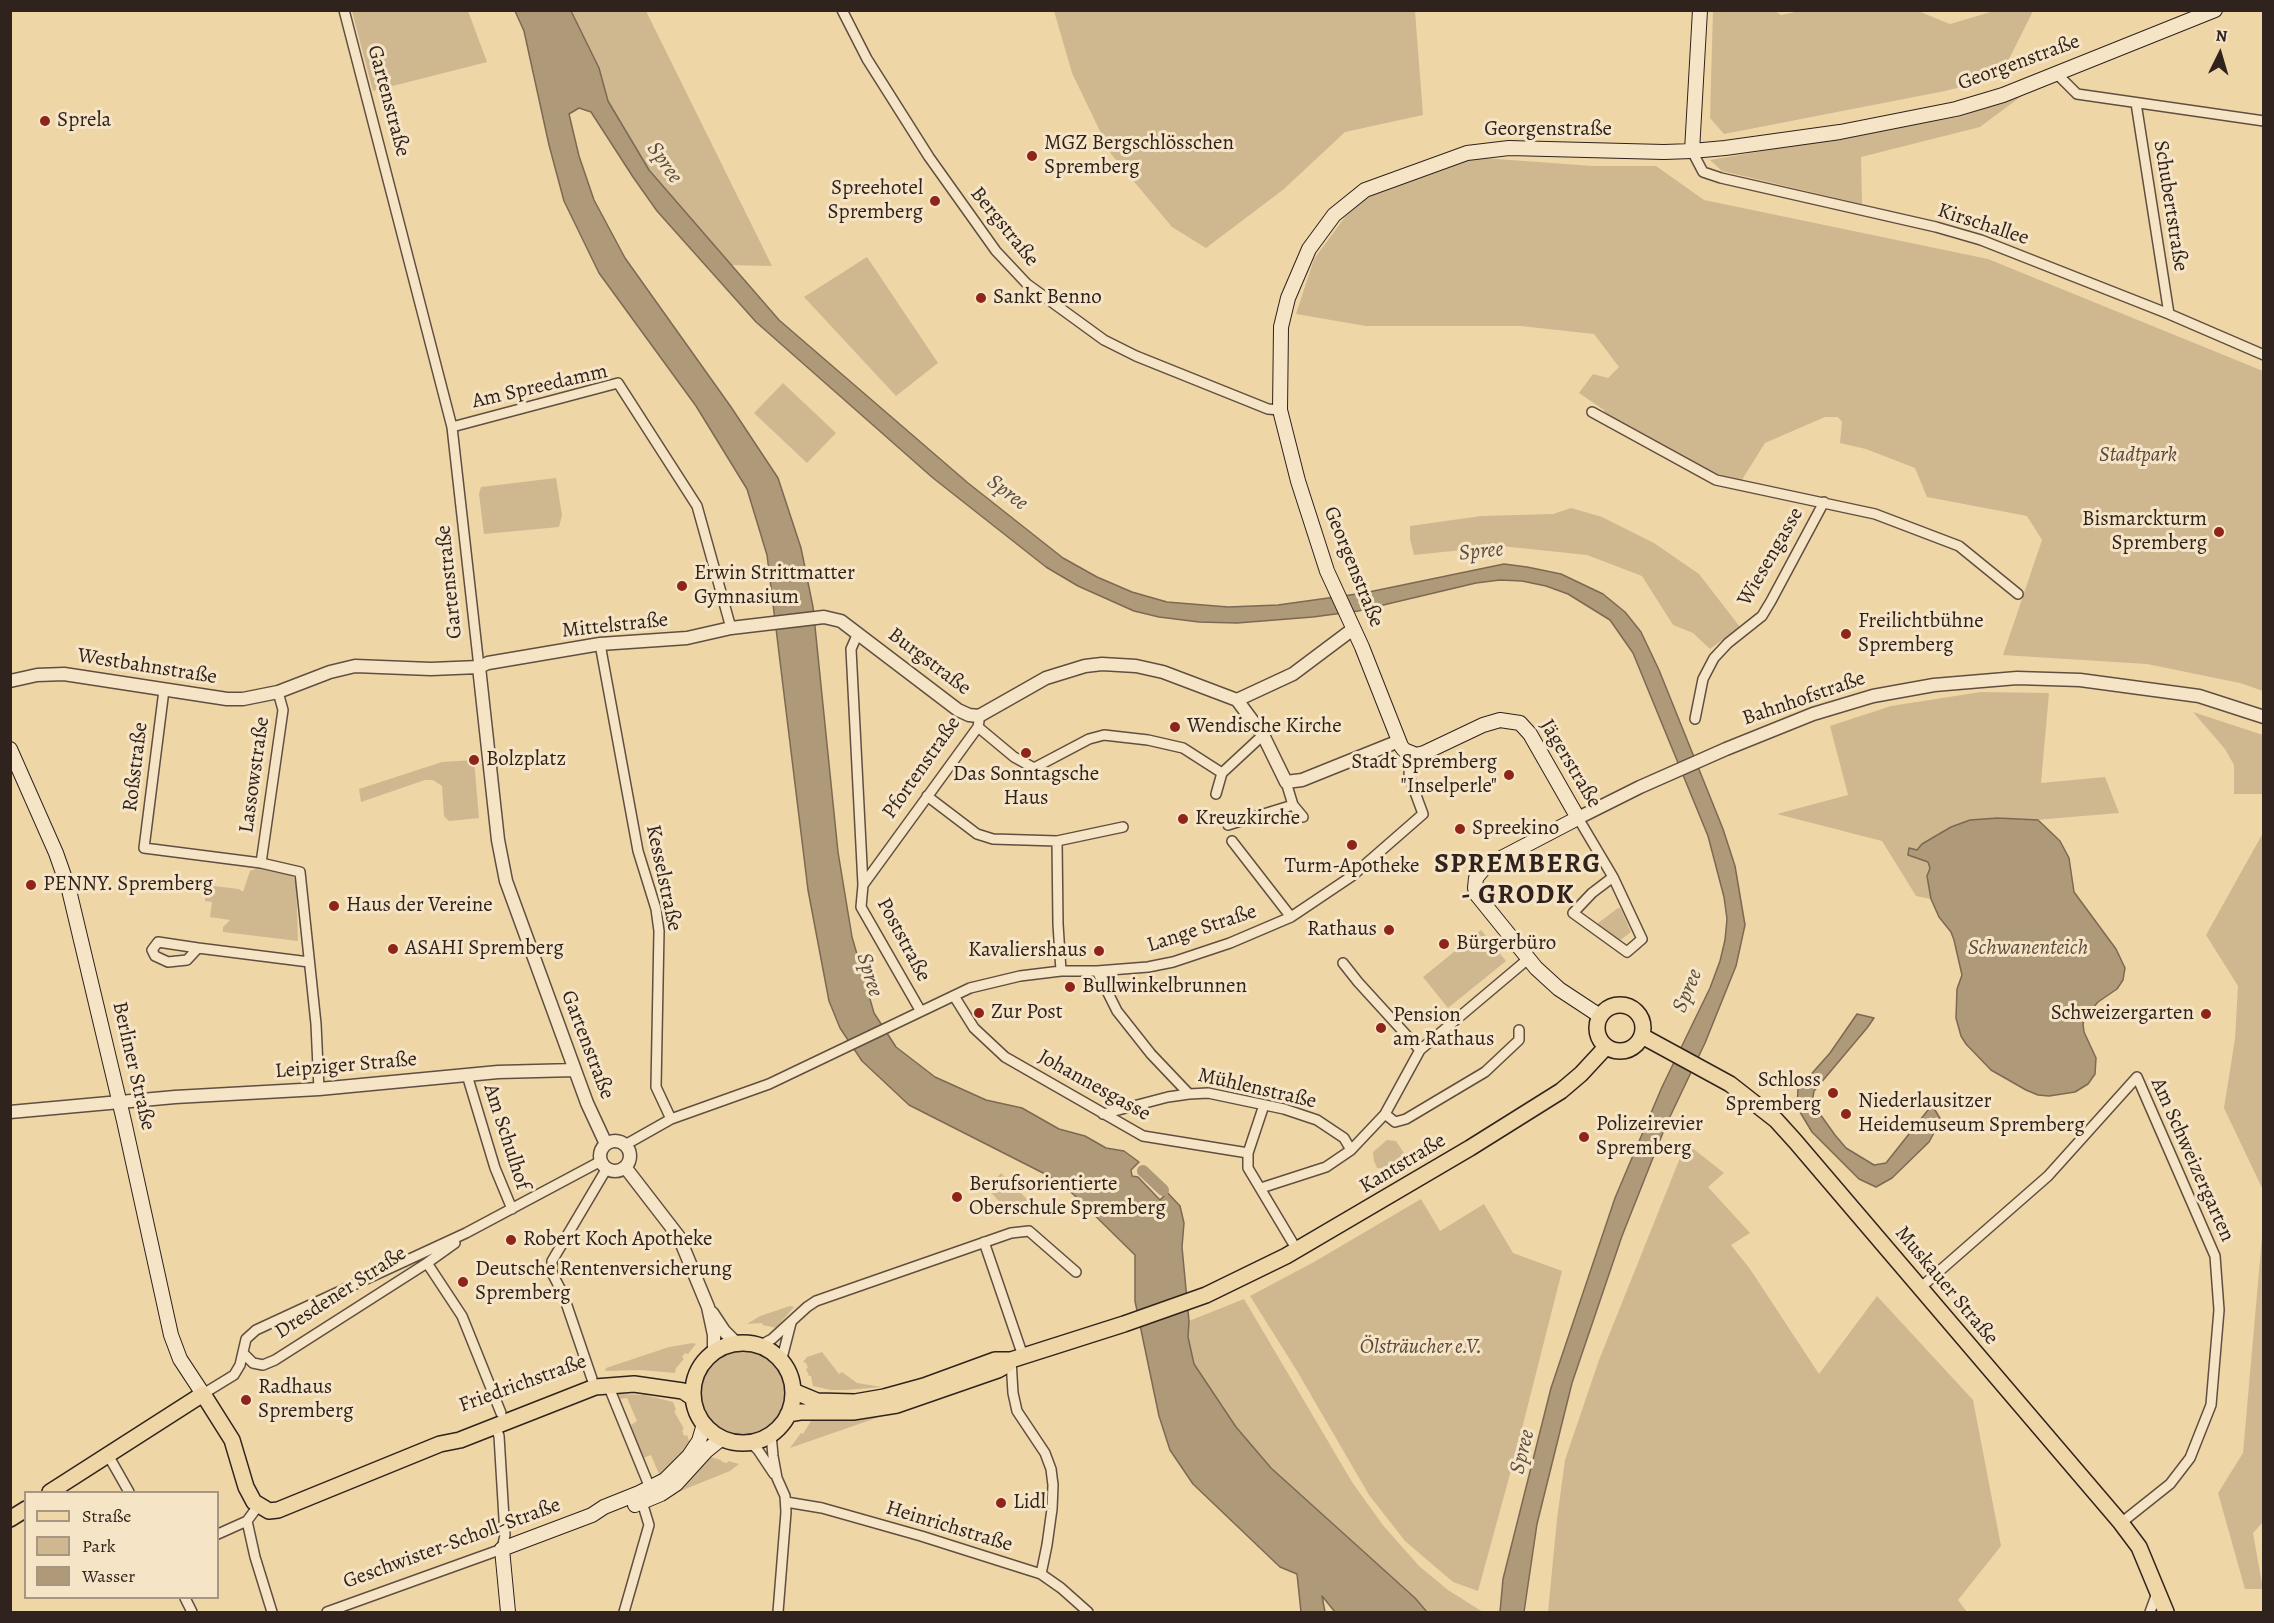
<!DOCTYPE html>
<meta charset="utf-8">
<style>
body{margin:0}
#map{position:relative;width:2274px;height:1623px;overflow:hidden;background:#efd6a7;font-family:Alegreya,serif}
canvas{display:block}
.frame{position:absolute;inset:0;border:12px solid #30221d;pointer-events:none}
.legend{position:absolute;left:24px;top:1491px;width:195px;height:108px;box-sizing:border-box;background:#f5e4c6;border:2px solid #a69682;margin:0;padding:8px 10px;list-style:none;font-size:18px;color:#30221d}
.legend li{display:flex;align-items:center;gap:12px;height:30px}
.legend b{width:30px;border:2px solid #a69682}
.north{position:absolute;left:2190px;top:24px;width:60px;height:60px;-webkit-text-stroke:4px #f5e4c6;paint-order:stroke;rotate:5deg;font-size:16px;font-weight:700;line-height:24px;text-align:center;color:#30221d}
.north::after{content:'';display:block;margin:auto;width:21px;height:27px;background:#30221d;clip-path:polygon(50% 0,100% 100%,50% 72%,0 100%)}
</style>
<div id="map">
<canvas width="2274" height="1623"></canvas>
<div class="frame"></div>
<ul class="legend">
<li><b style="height:8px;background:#efd6a7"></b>Straße</li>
<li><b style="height:16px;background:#cfb790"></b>Park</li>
<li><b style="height:16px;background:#ae9978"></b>Wasser</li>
</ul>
<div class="north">N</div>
</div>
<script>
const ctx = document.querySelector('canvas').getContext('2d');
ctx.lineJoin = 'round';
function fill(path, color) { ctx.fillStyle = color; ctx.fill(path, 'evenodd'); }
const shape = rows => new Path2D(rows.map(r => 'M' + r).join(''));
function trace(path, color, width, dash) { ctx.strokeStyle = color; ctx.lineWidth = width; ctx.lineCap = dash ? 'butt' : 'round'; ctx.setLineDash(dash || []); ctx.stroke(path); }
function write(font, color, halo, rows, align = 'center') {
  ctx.font = font + ' Alegreya,serif'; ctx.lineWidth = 6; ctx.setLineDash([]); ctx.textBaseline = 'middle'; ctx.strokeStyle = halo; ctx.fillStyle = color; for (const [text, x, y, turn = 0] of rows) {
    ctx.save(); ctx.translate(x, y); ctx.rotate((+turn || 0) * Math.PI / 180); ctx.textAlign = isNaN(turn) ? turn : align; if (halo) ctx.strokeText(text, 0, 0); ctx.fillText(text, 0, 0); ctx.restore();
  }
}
fill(shape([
 [352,11,468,11,487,62,373,91],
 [571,11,646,11,772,266,729,265,662,188,649,170,608,101,599,68],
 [1054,11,1415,11,1423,115,1345,132,1284,189,1206,248,1172,227,1111,154,1072,73],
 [1800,11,1918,11,1950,24,1994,11,2033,11,2000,77,1945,91,1724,134,1710,118,1713,11,1775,11,1781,15],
 [2023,95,1980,127,1861,157,1862,204,1722,171,1710,160,1959,117],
 [1483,158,1593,166,1656,166,1704,200,1988,259,2263,371,2263,691,2240,683,2147,664,2003,655,2042,540,2027,516,1927,497,1915,468,1866,449,1840,443,1842,422,1838,417,1825,417,1765,443,1740,483,1717,478,1606,417,1604,410,1579,393,1593,374,1608,378,1619,367,1594,334,1521,326,1366,326,1296,314,1314,259,1345,217,1367,196,1450,163],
 [867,257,938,363,896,396,804,297],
 [783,383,836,433,807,463,754,413],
 [556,478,562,515,559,527,484,534,479,494,481,487],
 [1571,508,1602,517,1654,543,1699,574,1740,627,1710,649,1693,633,1673,625,1642,576,1587,555,1501,546,1414,555,1410,539,1410,526,1481,516,1553,514],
 [1981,692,2049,693,2041,783,2105,777,2119,813,1951,827,1908,855,1928,862,1930,868,1927,876,1931,899,1916,896,1882,841,1777,814,1848,795,1830,726,1891,706],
 [2193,712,2263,735,2263,794,2234,794,2234,765,2225,749],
 [474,760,479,818,449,821,444,816,442,786,433,780,425,780,361,802,359,789,442,762],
 [2263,833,2263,1190,2224,1108,2235,1039,2238,986,2206,935],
 [264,866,289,871,296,881,298,941,223,932,223,927,230,920,210,917,212,902,205,901,205,885,239,889,243,892,250,871],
 [1618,908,1621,909,1631,932,1619,941,1600,927,1598,923],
 [1481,930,1506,961,1448,1008,1423,977],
 [1387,1140,1396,1141,1406,1156,1387,1169,1377,1168,1374,1161,1373,1152],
 [1686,1143,1724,1173,1708,1187,1750,1233,1731,1245,1750,1269,1819,1374,1877,1296,1973,1400,2001,1546,1958,1600,1967,1612,1548,1612,1557,1519,1565,1460,1599,1360],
 [1001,1173,1029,1201,1013,1217,987,1188],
 [1421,1199,1440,1231,1484,1204,1513,1253,1562,1271,1515,1456,1478,1591,1453,1582,1405,1541,1369,1495,1297,1371,1250,1296,1314,1262],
 [2263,1226,2264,1521,2253,1533,2263,1589,2245,1589,2218,1493,2243,1453],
 [1244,1299,1352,1482,1382,1524,1419,1566,1448,1590,1483,1612,1427,1612,1415,1598,1271,1468,1236,1427,1194,1364,1188,1337,1189,1321],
 [790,1306,794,1307,776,1328,763,1325,762,1323,747,1324,760,1316],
 [693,1343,696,1344,688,1354,685,1353,682,1357,684,1359,676,1368,675,1373,640,1370,605,1371,606,1368,669,1347],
 '699 1393a44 44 0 1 1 88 0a44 44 0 1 1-88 0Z',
 [822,1352,839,1374,842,1372,857,1383,882,1387,846,1390,831,1390,813,1386,811,1376,809,1376,806,1369,808,1368,806,1363,803,1362,807,1357],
 [619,1394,645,1395,673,1402,676,1410,674,1411,684,1429,682,1430,684,1436,687,1435,690,1444,683,1454,660,1476,653,1480,652,1478,659,1474,651,1455,643,1458,631,1425,637,1421,627,1398,620,1399],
 [881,1413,882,1416,790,1448,801,1433,803,1434,814,1416],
 [707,1456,721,1460,722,1462,727,1463,728,1461,739,1464,730,1471,663,1498]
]), '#cfb790');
const water = shape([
 [515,11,571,11,599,68,608,101,649,170,779,320,968,483,1063,558,1097,577,1132,592,1167,602,1228,607,1278,605,1364,593,1504,564,1527,567,1561,574,1603,594,1625,612,1641,632,1659,670,1723,829,1735,866,1745,925,1736,966,1705,1043,1666,1125,1622,1236,1572,1383,1537,1524,1524,1612,1500,1612,1503,1579,1551,1388,1615,1198,1662,1087,1710,988,1720,961,1725,940,1727,919,1724,897,1708,836,1633,653,1610,620,1568,594,1546,586,1522,581,1500,580,1476,583,1358,611,1313,617,1237,623,1199,622,1159,617,1134,611,1078,586,1046,567,933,478,756,322,657,211,633,177,591,112,579,108,569,114,579,156,594,200,625,258,731,407,778,478,801,548,813,607,838,852,852,937,874,1013,896,1047,935,1077,986,1100,1022,1108,1059,1129,1085,1136,1106,1148,1124,1151,1139,1162,1131,1170,1132,1176,1138,1177,1160,1200,1164,1196,1162,1191,1164,1189,1180,1206,1184,1223,1182,1247,1189,1321,1188,1337,1194,1364,1236,1427,1271,1468,1415,1598,1427,1612,1335,1612,1322,1596,1325,1612,1301,1612,1297,1574,1280,1567,1193,1484,1170,1450,1159,1416,1135,1301,1135,1255,1073,1194,1049,1176,909,1105,862,1061,840,1028,829,1001,808,890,767,555,747,489,696,406,599,273,564,201,549,145,524,31,515,11],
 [1998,818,2038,820,2060,841,2069,858,2074,892,2116,949,2125,968,2123,980,2117,989,2098,1002,2086,1016,2083,1024,2084,1032,2096,1058,2095,1074,2088,1084,2075,1092,2049,1096,2038,1095,2026,1090,1991,1070,1966,1044,1961,1036,1956,1018,1957,989,1962,975,1954,940,1951,932,1939,917,1931,899,1927,876,1930,868,1928,862,1908,855,1909,848,1917,850,1922,844,1951,827,1970,820,1998,818],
 [1857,1014,1874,1018,1867,1028,1814,1091,1812,1103,1835,1135,1846,1148,1874,1165,1886,1163,1932,1105,1941,1120,1929,1142,1892,1178,1876,1187,1859,1179,1812,1132,1797,1107,1798,1089,1830,1053,1857,1014]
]);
fill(water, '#ae9978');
trace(water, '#7c6954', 1.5);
trace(shape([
 [1143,1171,1163,1190]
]), '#ae9978', 12);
const minor = shape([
 [344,10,452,427,479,667],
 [842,10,867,59,929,157,996,251,1027,284,1104,340,1136,356,1268,409,1280,410],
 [2057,74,2077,94,2264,121],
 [2136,103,2169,314],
 [1692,151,1703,172,1721,178,1936,227,1981,240,2169,314,2264,355],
 [1592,412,1716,480,1875,514,1959,546,2018,594],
 [452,427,618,383,697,506,731,628],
 [858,633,851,649,863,885,861,907,920,1010],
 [600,644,638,851,656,909,659,931,656,1087,671,1119],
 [164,690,144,848,261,863,300,872,316,1024,319,1089],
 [1695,719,1703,679,1714,658,1728,643,1762,616,1771,601,1824,502],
 [978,727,1014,757,1034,768,1089,739,1104,735,1148,740,1183,748,1222,773],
 [1286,782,1293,805,1303,817],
 [1216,794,1222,773,1263,735],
 [927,796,977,834,993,839,1057,841,1123,827],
 [1578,818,1613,877,1642,939,1627,952,1573,913,1592,893,1613,877],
 [1228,825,1293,805],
 [1057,841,1058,924,1061,971],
 [1232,841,1291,917],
 [261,863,283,710,278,692],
 [863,885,978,727,979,721],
 [198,948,158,942,152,950,155,956,168,962,187,960,198,948,309,962],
 [1343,963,1358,982,1420,1050],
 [1097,971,1117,1011,1151,1054,1189,1094,1208,1093,1284,1109,1317,1120,1344,1138,1351,1150],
 [954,996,974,1028,1005,1057,1143,1136,1248,1153],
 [467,1075,495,1168,512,1209],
 [1264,1105,1248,1153,1248,1168,1297,1250],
 [1103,1114,1168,1097,1189,1094],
 [1385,1114,1395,1122,1406,1119,1485,1072,1519,1040,1519,1030],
 [625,1145,671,1119,769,1084,970,988,1020,976,1061,971,1097,971,1148,967,1173,962,1230,943,1291,917,1352,876,1423,814,1409,776,1410,753],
 [1261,1188,1326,1167,1351,1150,1385,1114,1420,1050,1528,959],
 [984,1242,1023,1356],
 [427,1263,462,1316,501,1413],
 [1920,1288,2048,1176,2137,1077,2215,1256,2219,1310,2211,1405,2190,1458,2170,1484,2121,1523],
 [759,1346,772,1339,807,1307,816,1301,1011,1233,1029,1231,1076,1272],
 [243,1353,253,1363,263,1365,275,1360,427,1263,455,1243],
 [1011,1360,1013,1393,1017,1411,1045,1453,1051,1469,1053,1485,1052,1509,1047,1545,1041,1574],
 [781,1362,791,1323],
 [592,1379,563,1294,552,1273,552,1261,607,1168],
 [608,1385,650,1488],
 [203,1394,234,1375,240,1365,246,1339,256,1330,466,1233,601,1161],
 [771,1434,773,1456,777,1478,785,1496,786,1512,778,1612],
 [750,1442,758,1450,774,1474],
 [108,1455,129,1492],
 [786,1502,822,1508,921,1536,1041,1574,1061,1588,1088,1612],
 [247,1521,255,1557,272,1612],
 [218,1534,247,1521,258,1506],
 [185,1598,192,1612],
 [327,1612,502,1549,505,1535,499,1436,495,1426],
 [624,1612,649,1525,642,1502],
 [2150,1612,2157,1593]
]);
const tertiary = shape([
 [479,667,498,840,506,881,587,1103,606,1144],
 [10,681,37,675,64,674,227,699,243,699,278,692,330,672,355,666,431,669,479,667,488,663,600,644,687,638,731,628,824,617,841,621,958,710,969,715,979,716,1046,678,1085,666,1102,664,1136,666,1163,672,1237,700,1293,674,1353,629],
 [1237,700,1263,735,1286,782,1302,780,1399,741],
 [1578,818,1640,787,1726,749,1813,714,1873,696,1934,685,2017,678,2080,680,2199,696,2264,717],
 [10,1112,175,1097,319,1089,498,1072,575,1070],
 '600 1156a15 15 0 1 1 30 0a15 15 0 1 1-30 0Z',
 [625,1167,679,1237,708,1307,714,1335,714,1353],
 [712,1313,724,1331,737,1344]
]);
const secondary = shape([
 [1692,151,1700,10],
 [10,749,56,853,69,890,124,1121,171,1335,180,1359,203,1394],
 [1600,1016,1559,989,1536,968,1477,895,1475,888,1476,878,1486,866,1578,818,1530,734,1520,723,1500,720,1483,725,1424,753,1416,755,1404,750,1401,746,1362,647,1327,571,1298,481,1280,410,1281,327,1288,298,1309,249,1334,215,1365,190,1467,153,1509,148,1664,152,1692,151,1725,148,1840,132,1956,109,2003,95,2215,10],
 [635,1505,661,1494,676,1484,706,1451,722,1438],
 [508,1612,502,1549,592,1515,604,1507,639,1493,665,1480,689,1456,699,1441,704,1424]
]);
const primary = shape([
 '1597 1028a23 23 0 1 1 46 0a23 23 0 1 1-46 0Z',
 [1642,1036,1730,1084,1776,1120,1795,1141,2121,1523,2139,1547,2166,1612],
 '693 1393a50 50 0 1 1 100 0a50 50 0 1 1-100 0Z',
 [793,1391,817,1401,855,1402,884,1397,924,1386,995,1360,1011,1360,1124,1324,1206,1295,1286,1256,1470,1148,1561,1091,1581,1074,1606,1047],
 [788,1414,800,1412,853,1412,897,1405,998,1370,1007,1365,1010,1360],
 [50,1492,203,1394,232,1440,246,1487,254,1502,269,1511,278,1510,440,1444,460,1440,595,1387,634,1384,683,1391,693,1398],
 [10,1519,26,1509]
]);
trace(minor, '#604f40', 12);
trace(tertiary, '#604f40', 15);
trace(secondary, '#30221d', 16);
trace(primary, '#30221d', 18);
trace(minor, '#f5e4c6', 9);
trace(tertiary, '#f5e4c6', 12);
trace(secondary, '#f5e4c6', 14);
trace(primary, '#efd6a7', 15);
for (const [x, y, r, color] of [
 [45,121,6,"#8f2418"],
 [1032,156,6,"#8f2418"],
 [935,201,6,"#8f2418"],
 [981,298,6,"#8f2418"],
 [2219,532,6,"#8f2418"],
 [682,586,6,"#8f2418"],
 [1846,634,6,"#8f2418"],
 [1175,727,6,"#8f2418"],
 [1026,753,6,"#8f2418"],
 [474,760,6,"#8f2418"],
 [1509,775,6,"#8f2418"],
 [1183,819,6,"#8f2418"],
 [1460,829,6,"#8f2418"],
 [1352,845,6,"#8f2418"],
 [31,885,6,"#8f2418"],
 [334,906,6,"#8f2418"],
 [1389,930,6,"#8f2418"],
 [1444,944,6,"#8f2418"],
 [393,949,6,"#8f2418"],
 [1099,951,6,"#8f2418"],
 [1070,987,6,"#8f2418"],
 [979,1013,6,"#8f2418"],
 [2206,1014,6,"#8f2418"],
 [1381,1028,6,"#8f2418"],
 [1833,1093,6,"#8f2418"],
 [1846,1114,6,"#8f2418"],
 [1584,1137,6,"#8f2418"],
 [957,1197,6,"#8f2418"],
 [511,1240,6,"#8f2418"],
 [463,1282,6,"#8f2418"],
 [246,1400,6,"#8f2418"],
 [1001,1503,6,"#8f2418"]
]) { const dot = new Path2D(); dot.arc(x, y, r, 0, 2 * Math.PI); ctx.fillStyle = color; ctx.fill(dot); trace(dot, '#f5e4c6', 2); }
write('21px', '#30221d', '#f5e4c6', [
 ["Georgenstraße",2019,63,-20],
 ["Gartenstraße",388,101,75],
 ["Georgenstraße",1548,130],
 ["Schubertstraße",2170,206,81],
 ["Kirschallee",1983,225,18],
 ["Bergstraße",1004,227,51],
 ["Am Spreedamm",540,387,-13],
 ["Wiesengasse",1771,557,-60],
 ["Georgenstraße",1353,567,68],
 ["Gartenstraße",450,582,-96],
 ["Mittelstraße",615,626,-6],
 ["Burgstraße",929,662,37],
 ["Westbahnstraße",147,667,9],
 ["Bahnhofstraße",1804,699,-19],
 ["Jägerstraße",1570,764,59],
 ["Roßstraße",136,767,-83],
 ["Pfortenstraße",922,768,-55],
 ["Lassowstraße",255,775,-82],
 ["Kesselstraße",663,878,78],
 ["Lange Straße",1202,929,-18],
 ["Poststraße",903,940,62],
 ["Gartenstraße",587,1045,69],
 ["Berliner Straße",133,1066,77],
 ["Leipziger Straße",346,1066,-5],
 ["Johannesgasse",1094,1086,29],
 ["Mühlenstraße",1257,1089,13],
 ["Am Schulhof",506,1137,72],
 ["Am Schweizergarten",2192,1160,66],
 ["Kantstraße",1403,1164,-31],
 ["Muskauer Straße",1946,1286,50],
 ["Dresdener Straße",341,1293,-33],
 ["Friedrichstraße",523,1384,-20],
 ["Heinrichstraße",949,1527,17],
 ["Geschwister-Scholl-Straße",452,1544,-20]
]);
write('21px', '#30221d', '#f5e4c6', [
 ["Sprela",57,121],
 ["MGZ Bergschlösschen",1044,144],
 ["Spremberg",1044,168],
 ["Spreehotel",923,189,"right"],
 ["Spremberg",923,213,"right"],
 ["Sankt Benno",993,298],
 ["Bismarckturm",2207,520,"right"],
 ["Spremberg",2207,544,"right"],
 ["Erwin Strittmatter",694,574],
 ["Gymnasium",694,598],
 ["Freilichtbühne",1858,622],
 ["Spremberg",1858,646],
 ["Wendische Kirche",1187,727],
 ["Bolzplatz",486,760],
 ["Stadt Spremberg",1497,763,"right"],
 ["\"Inselperle\"",1497,787,"right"],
 ["Das Sonntagsche",1026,775,"center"],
 ["Haus",1026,799,"center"],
 ["Kreuzkirche",1195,819],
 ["Spreekino",1472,829],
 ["Turm-Apotheke",1352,867,"center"],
 ["PENNY. Spremberg",43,885],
 ["Haus der Vereine",346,906],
 ["Rathaus",1377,930,"right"],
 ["Bürgerbüro",1456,944],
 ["ASAHI Spremberg",405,949],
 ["Kavaliershaus",1087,951,"right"],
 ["Bullwinkelbrunnen",1082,987],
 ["Zur Post",991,1013],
 ["Schweizergarten",2194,1014,"right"],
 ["Pension",1393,1016],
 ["am Rathaus",1393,1040],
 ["Schloss",1821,1081,"right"],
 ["Spremberg",1821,1105,"right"],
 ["Niederlausitzer",1858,1102],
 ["Heidemuseum Spremberg",1858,1126],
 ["Polizeirevier",1596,1125],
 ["Spremberg",1596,1149],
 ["Berufsorientierte",969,1185],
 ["Oberschule Spremberg",969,1209],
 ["Robert Koch Apotheke",523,1240],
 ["Deutsche Rentenversicherung",475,1270],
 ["Spremberg",475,1294],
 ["Radhaus",258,1388],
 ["Spremberg",258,1412],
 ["Lidl",1013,1503]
], 'left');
write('italic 21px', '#58473a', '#f5e4c6', [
 ["Stadtpark",2138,456],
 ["Ölsträucher e.V.",1421,1348]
]);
write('italic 22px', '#5c4c3d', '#f5e4c6', [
 ["Spree",664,163,55],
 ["Spree",1007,493,37],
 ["Spree",1481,552,-6],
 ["Schwanenteich",2028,949],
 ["Spree",869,975,73],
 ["Spree",1688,991,-67],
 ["Spree",1523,1452,-76]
]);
ctx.letterSpacing = '1.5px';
write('bold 27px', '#30221d', '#f5e4c6', [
 ["SPREMBERG",1518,865],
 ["- GRODK",1518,896]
]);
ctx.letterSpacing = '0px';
</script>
